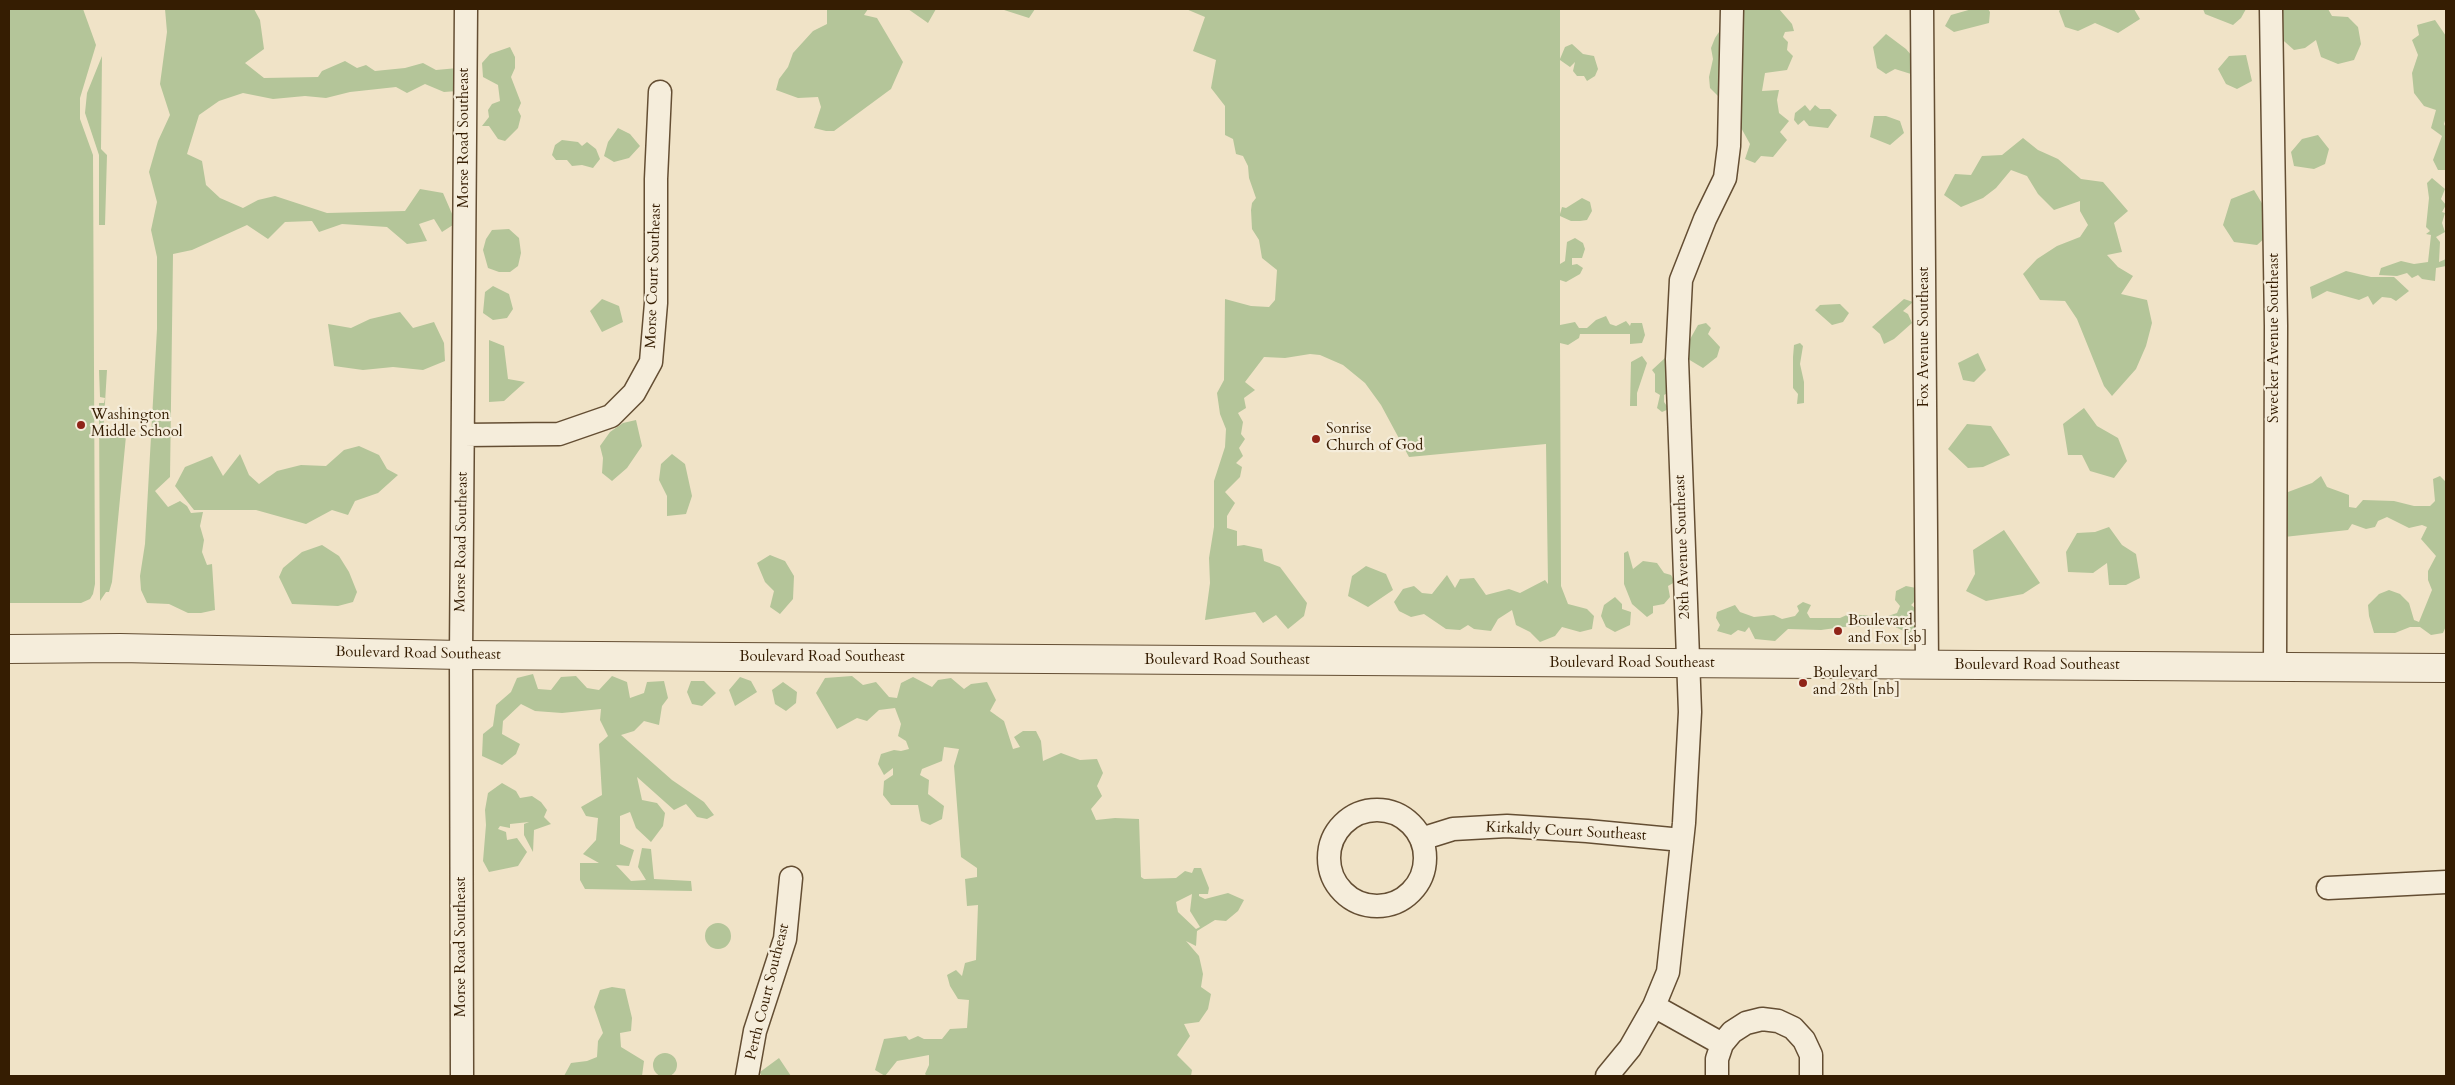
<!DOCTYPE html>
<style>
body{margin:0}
#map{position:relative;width:2455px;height:1085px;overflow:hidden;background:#f0e3c7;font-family:Cardo,serif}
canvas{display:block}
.frame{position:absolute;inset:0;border:10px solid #351d02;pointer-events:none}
</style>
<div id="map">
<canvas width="2455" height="1085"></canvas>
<div class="frame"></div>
</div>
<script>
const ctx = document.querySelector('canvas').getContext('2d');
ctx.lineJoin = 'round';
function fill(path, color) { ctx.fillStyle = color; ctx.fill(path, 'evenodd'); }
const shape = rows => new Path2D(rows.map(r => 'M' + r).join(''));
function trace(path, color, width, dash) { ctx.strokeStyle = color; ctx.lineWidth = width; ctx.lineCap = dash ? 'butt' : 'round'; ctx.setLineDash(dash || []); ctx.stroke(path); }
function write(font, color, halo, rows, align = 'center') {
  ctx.font = font + ' Cardo,serif'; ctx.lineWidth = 4.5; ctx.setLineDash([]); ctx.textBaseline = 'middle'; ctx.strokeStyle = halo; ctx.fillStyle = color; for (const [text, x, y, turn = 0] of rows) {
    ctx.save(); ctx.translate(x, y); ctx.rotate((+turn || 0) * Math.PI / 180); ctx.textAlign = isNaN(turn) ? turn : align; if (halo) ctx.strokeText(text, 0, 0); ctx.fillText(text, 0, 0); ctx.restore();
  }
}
fill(shape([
 [9,9,83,9,96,45,80,98,80,119,93,155,95,584,93,594,90,599,81,603,9,603],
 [165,9,254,9,260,20,264,49,245,63,264,78,318,77,322,71,345,61,357,68,366,65,375,71,405,68,423,63,436,70,458,68,457,91,444,92,425,84,407,93,396,87,350,92,326,98,305,96,273,99,243,93,219,101,199,115,187,154,202,161,206,185,220,198,243,208,258,200,275,196,327,213,405,211,420,189,443,193,456,223,442,232,434,219,419,224,427,241,407,244,387,227,342,224,319,232,312,221,285,222,268,239,247,225,192,250,173,254,170,477,155,491,168,507,180,501,187,506,191,513,203,512,200,526,204,540,202,552,207,565,212,564,215,610,201,613,188,613,169,604,147,603,141,590,140,576,145,544,157,329,157,257,151,230,157,202,149,172,158,141,170,115,160,84,167,32],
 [827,9,868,9,864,15,877,18,903,62,891,89,834,131,826,131,814,128,821,107,818,97,798,98,776,90,779,79,788,67,793,53,813,31,827,24],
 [908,9,936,9,928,23],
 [1001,9,1035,9,1029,18],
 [1186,9,1560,9,1560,59,1565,47,1572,44,1583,54,1594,56,1598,69,1595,76,1587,81,1584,76,1577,76,1573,71,1575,62,1570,67,1560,60,1560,214,1562,207,1566,208,1582,198,1590,202,1592,211,1587,220,1580,221,1571,221,1560,216,1560,264,1565,261,1567,242,1575,238,1583,243,1585,249,1582,258,1572,258,1572,265,1577,264,1583,268,1580,274,1566,282,1560,280,1560,325,1575,322,1579,328,1587,328,1596,320,1606,316,1610,324,1616,326,1626,321,1630,326,1631,323,1642,323,1645,335,1642,343,1630,344,1630,334,1580,334,1579,338,1568,345,1560,343,1561,586,1568,604,1587,609,1594,616,1592,629,1580,632,1562,627,1555,636,1540,642,1530,632,1516,625,1512,610,1498,619,1491,631,1474,629,1468,625,1460,630,1446,629,1424,614,1411,617,1399,611,1394,602,1403,589,1414,586,1422,593,1432,594,1447,575,1455,588,1460,579,1474,578,1486,595,1509,589,1520,593,1545,580,1548,584,1546,444,1409,457,1381,405,1365,383,1343,365,1320,355,1310,354,1285,358,1264,357,1245,382,1255,390,1244,398,1246,408,1238,413,1243,422,1241,434,1245,439,1239,448,1243,456,1236,463,1242,467,1240,477,1225,492,1235,503,1227,516,1227,528,1237,531,1237,546,1244,545,1262,549,1264,561,1280,567,1307,603,1304,616,1288,629,1276,615,1263,623,1255,612,1205,620,1210,583,1209,558,1214,527,1214,481,1225,447,1226,429,1220,414,1217,393,1224,380,1225,299,1251,306,1269,307,1275,300,1277,270,1262,258,1259,240,1252,229,1251,210,1252,203,1256,198,1249,178,1248,166,1243,156,1236,154,1233,139,1225,135,1225,106,1211,88,1216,60,1193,51,1205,17],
 [1746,9,1779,9,1792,24,1794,31,1785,32,1783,37,1788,42,1787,50,1793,56,1787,70,1765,73,1762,91,1779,90,1777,100,1779,113,1789,121,1780,132,1787,140,1773,157,1761,156,1755,163,1745,159,1750,144,1734,115,1723,107,1718,96,1710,88,1709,77,1713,59,1711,48,1715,38,1723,26],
 [1972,9,1988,9,1990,12,1989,23,1954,32,1945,26,1951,15],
 [2061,9,2134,9,2140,19,2118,33,2095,23,2078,31,2065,27,2059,11],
 [2203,9,2246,9,2241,18,2233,25,2205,14],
 [2274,9,2328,9,2332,16,2348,17,2358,27,2361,44,2354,60,2338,64,2321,57,2316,40,2305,48,2294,50,2276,34],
 [2435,20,2446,36,2446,117,2444,124,2446,128,2446,170,2438,170,2433,160,2442,136,2431,128,2436,110,2424,106,2414,93,2412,73,2418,55,2412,40,2419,35,2417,25],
 [1886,34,1906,49,1918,63,1911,74,1895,69,1886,74,1877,68,1873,47],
 [510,47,515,57,515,68,511,77,521,103,518,110,521,116,518,128,505,141,498,139,489,126,482,126,489,117,488,110,492,104,500,101,498,85,483,77,482,63,490,54],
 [2246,55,2252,81,2237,89,2226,84,2218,69,2229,56],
 [102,56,101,149,107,155,105,225,99,225,99,155,85,113,87,93],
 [1805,105,1810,111,1815,105,1820,109,1830,109,1837,115,1828,128,1809,126,1804,120,1798,125,1794,120,1795,113],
 [1874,116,1886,116,1900,121,1904,133,1890,145,1870,137],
 [618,128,630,134,640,146,629,158,614,162,604,156,608,142],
 [2318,135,2329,149,2325,164,2314,169,2294,166,2291,152,2302,139],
 [2023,138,2038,150,2058,159,2081,179,2103,182,2128,211,2114,223,2122,252,2107,255,2118,267,2133,276,2121,294,2147,300,2152,323,2146,346,2136,369,2112,396,2104,386,2077,319,2065,301,2040,300,2023,274,2037,259,2057,246,2080,237,2088,225,2080,211,2080,201,2054,210,2038,194,2027,176,2011,170,1996,188,1983,198,1961,207,1944,195,1955,174,1971,175,1982,156,2002,155],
 [562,140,578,142,582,146,587,142,596,149,600,159,593,168,582,165,572,166,567,160,556,160,552,155,555,145],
 [2432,178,2445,189,2441,199,2446,205,2442,212,2445,213,2442,223,2445,232,2436,237,2440,242,2439,262,2446,259,2446,266,2436,268,2435,281,2422,279,2418,275,2412,278,2407,273,2397,276,2379,275,2381,268,2401,261,2414,264,2428,262,2431,235,2426,234,2430,231,2426,227,2429,198,2427,183],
 [2254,190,2266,210,2274,230,2257,245,2234,242,2223,225,2231,199],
 [509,229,519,238,521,253,518,266,510,272,499,272,488,268,483,250,486,239,492,230],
 [2346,271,2371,277,2394,277,2409,291,2396,301,2391,298,2382,297,2373,305,2368,296,2359,300,2327,291,2312,299,2310,287],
 [493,286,509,294,513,309,507,318,493,320,483,313,485,292],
 [602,299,619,306,623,322,602,332,590,311],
 [1904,299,1913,302,1903,311,1908,314,1912,323,1894,339,1884,344,1880,334,1872,327],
 [1840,304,1849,313,1843,322,1832,325,1815,310,1820,305],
 [400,312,413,328,434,322,444,343,445,361,423,370,393,367,363,370,334,366,328,324,351,328,370,319],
 [1706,323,1711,328,1708,334,1720,347,1717,357,1703,368,1688,359,1689,341,1698,325],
 [489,340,504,346,508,379,525,382,504,401,489,402],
 [1800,343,1803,346,1800,364,1804,382,1804,403,1797,404,1798,394,1793,388,1793,357,1794,345],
 [1978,353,1986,370,1974,382,1963,380,1958,363],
 [1642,356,1647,363,1637,393,1637,406,1630,406,1631,362],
 [1665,358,1672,363,1669,379,1666,382,1671,384,1671,391,1664,395,1664,402,1669,409,1662,412,1657,408,1660,395,1655,392,1655,374,1652,370],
 [99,370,107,370,103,435,126,436,112,582,109,592,106,592,100,601,99,403,104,403,105,398,100,397],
 [2084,408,2097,426,2118,438,2127,461,2114,478,2090,471,2082,455,2068,455,2063,424],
 [636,420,642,446,627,468,612,481,602,473,603,458,600,446,610,432,623,423],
 [1967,424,1991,426,2010,455,1983,467,1968,468,1948,449],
 [359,446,379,455,387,469,398,475,378,493,355,501,348,515,332,510,306,524,256,510,194,510,175,486,185,467,212,456,223,476,240,454,249,475,259,484,277,471,301,465,326,466,344,450],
 [672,454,685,464,692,496,686,514,667,516,667,496,659,480,661,464],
 [2321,476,2327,487,2349,495,2349,507,2356,508,2363,500,2394,501,2414,506,2430,506,2435,501,2433,479,2440,476,2446,482,2446,626,2443,633,2431,635,2420,627,2410,627,2395,633,2374,633,2369,616,2368,605,2379,594,2389,590,2400,594,2409,603,2414,620,2419,622,2432,590,2428,580,2428,571,2436,556,2421,539,2427,527,2422,525,2409,528,2387,517,2378,521,2375,527,2366,529,2352,524,2348,530,2284,537,2280,495,2312,483],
 [2109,527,2122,545,2136,554,2140,578,2126,585,2109,585,2107,563,2093,573,2068,572,2066,552,2077,533,2095,532],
 [2004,530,2040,583,2023,594,1986,601,1966,591,1975,574,1973,550],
 [322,545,339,556,349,572,357,592,353,602,338,606,292,604,279,577,283,568,302,552],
 [1628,551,1633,569,1643,561,1657,563,1664,573,1671,575,1675,582,1668,586,1670,597,1664,604,1653,606,1653,613,1647,617,1632,604,1624,584,1624,553],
 [770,555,785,561,794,576,793,599,780,614,770,607,774,591,765,582,757,563],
 [1366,566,1386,574,1393,590,1368,607,1348,596,1352,576],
 [1906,586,1916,588,1918,598,1911,605,1919,611,1916,630,1908,633,1891,625,1843,627,1821,630,1788,629,1775,641,1755,639,1749,627,1745,632,1738,630,1731,635,1717,631,1720,625,1716,618,1717,612,1735,605,1740,612,1754,617,1774,615,1782,619,1795,616,1799,611,1797,606,1803,602,1811,605,1807,613,1810,618,1840,618,1849,614,1885,617,1897,613,1900,606,1895,600,1896,591],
 [1615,597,1622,604,1622,609,1631,612,1630,625,1615,632,1606,627,1601,616,1604,605],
 [533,674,538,689,551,690,561,677,576,676,587,688,599,690,612,676,627,682,630,698,644,693,647,682,664,681,668,698,662,706,659,725,644,721,634,731,621,735,672,780,704,802,714,815,707,819,697,817,686,804,674,810,637,777,642,800,657,803,665,813,663,826,651,842,636,828,630,812,620,816,620,844,634,850,629,866,616,865,631,881,646,880,638,867,642,848,651,849,654,879,691,881,692,891,585,889,580,880,580,863,599,863,583,854,596,840,598,818,586,816,581,807,602,795,599,744,608,736,600,720,601,709,562,713,535,711,521,704,503,721,502,734,520,744,516,754,502,765,482,756,483,734,493,726,496,705,511,692,517,678],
 [852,676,863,685,876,682,889,697,897,698,901,683,913,677,932,687,938,680,951,678,964,689,971,684,987,682,996,700,990,711,1004,721,1013,749,1020,747,1014,737,1023,731,1036,731,1041,741,1043,761,1061,753,1080,760,1097,759,1103,773,1097,786,1102,796,1091,809,1096,820,1115,818,1139,819,1141,877,1144,879,1176,878,1185,871,1192,873,1194,868,1201,868,1209,888,1208,894,1199,894,1199,896,1205,899,1228,893,1244,900,1238,911,1226,921,1215,920,1197,931,1196,946,1186,941,1199,956,1203,974,1201,987,1211,994,1208,1009,1199,1022,1184,1024,1190,1036,1177,1055,1192,1070,1191,1076,927,1076,925,1074,929,1065,929,1055,897,1061,885,1076,875,1070,884,1039,906,1036,909,1040,918,1036,924,1039,942,1039,950,1029,967,1028,969,1000,958,999,950,986,947,975,956,970,962,976,965,963,976,960,978,905,967,906,965,879,977,877,977,868,961,857,954,766,959,749,944,747,942,761,922,769,920,775,929,780,928,794,944,806,942,819,930,825,921,821,918,805,891,805,883,795,884,781,893,775,893,768,884,775,878,764,881,754,894,750,901,751,909,749,906,741,898,736,901,724,895,708,879,710,867,721,857,718,837,729,816,693,825,678],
 [1192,894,1190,911,1200,927,1196,929,1178,912,1176,902],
 [740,677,751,681,757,692,735,706,729,690],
 [691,681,704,681,716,693,702,706,692,704,687,692],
 [783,682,797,692,796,703,786,711,775,704,772,690],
 [502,783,516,791,520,798,532,796,541,802,547,810,544,817,551,824,534,830,533,852,524,835,524,824,529,822,510,824,510,828,500,826,498,829,506,832,507,840,517,838,527,852,518,866,489,872,483,861,486,825,485,810,488,793],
 '705 936a13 13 0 1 1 26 0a13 13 0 1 1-26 0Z',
 [612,987,625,989,632,1018,631,1031,620,1033,621,1047,644,1061,642,1076,564,1076,571,1063,587,1061,597,1057,598,1041,603,1033,594,1007,600,990],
 '653 1065a12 12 0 1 1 24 0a12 12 0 1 1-24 0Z',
 [779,1058,791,1076,761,1076,760,1072]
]), '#b4c599');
const minor = shape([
 [1922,9,1927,665],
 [2271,9,2276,326,2275,667],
 [464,435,559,434,611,416,634,393,651,362,656,303,656,179,660,92],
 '1329 858a48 48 0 1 1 96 0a48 48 0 1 1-96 0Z',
 [1421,839,1453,829,1507,826,1587,831,1682,840],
 [2328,888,2446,882],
 [1654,1006,1722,1044],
 [462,1076,461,655,466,9],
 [747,1076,755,1031,785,939,791,878],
 [1607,1076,1630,1048,1654,1006,1668,972,1684,823,1690,712,1677,359,1681,280,1705,219,1725,178,1729,146,1732,9],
 [1717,1076,1717,1059,1722,1044,1732,1032,1746,1023,1762,1019,1778,1021,1793,1028,1804,1040,1811,1055,1811,1076]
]);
const tertiary = shape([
 [9,649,120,648,461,655,734,657,2446,668]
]);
trace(minor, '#644e33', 25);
trace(tertiary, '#644e33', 30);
trace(minor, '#f5eddb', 22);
trace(tertiary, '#f5eddb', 28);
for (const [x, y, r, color] of [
 [81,425,5,"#8f2418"],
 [1316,439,5,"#8f2418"],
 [1838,631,5,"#8f2418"],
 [1803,683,5,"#8f2418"]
]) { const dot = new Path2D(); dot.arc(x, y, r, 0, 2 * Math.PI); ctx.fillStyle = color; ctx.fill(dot); trace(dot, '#f5eddb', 2); }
write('15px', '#351d02', '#f5eddb', [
 ["Morse Road Southeast",465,138,-90],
 ["Morse Court Southeast",654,276,-88],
 ["Fox Avenue Southeast",1925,337,-90],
 ["Swecker Avenue Southeast",2275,338,-90],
 ["Morse Road Southeast",462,542,-89],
 ["28th Avenue Southeast",1683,547,-92],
 ["Boulevard Road Southeast",418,654,1],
 ["Boulevard Road Southeast",822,658],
 ["Boulevard Road Southeast",1227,661],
 ["Boulevard Road Southeast",1632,664],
 ["Boulevard Road Southeast",2037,666],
 ["Kirkaldy Court Southeast",1566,832,3],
 ["Morse Road Southeast",462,947,-90],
 ["Perth Court Southeast",768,992,-76]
]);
write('15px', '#351d02', '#f5eddb', [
 ["Washington",91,416],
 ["Middle School",91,433],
 ["Sonrise",1326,430],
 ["Church of God",1326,447],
 ["Boulevard",1848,622],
 ["and Fox [sb]",1848,639],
 ["Boulevard",1813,674],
 ["and 28th [nb]",1813,691]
], 'left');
</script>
